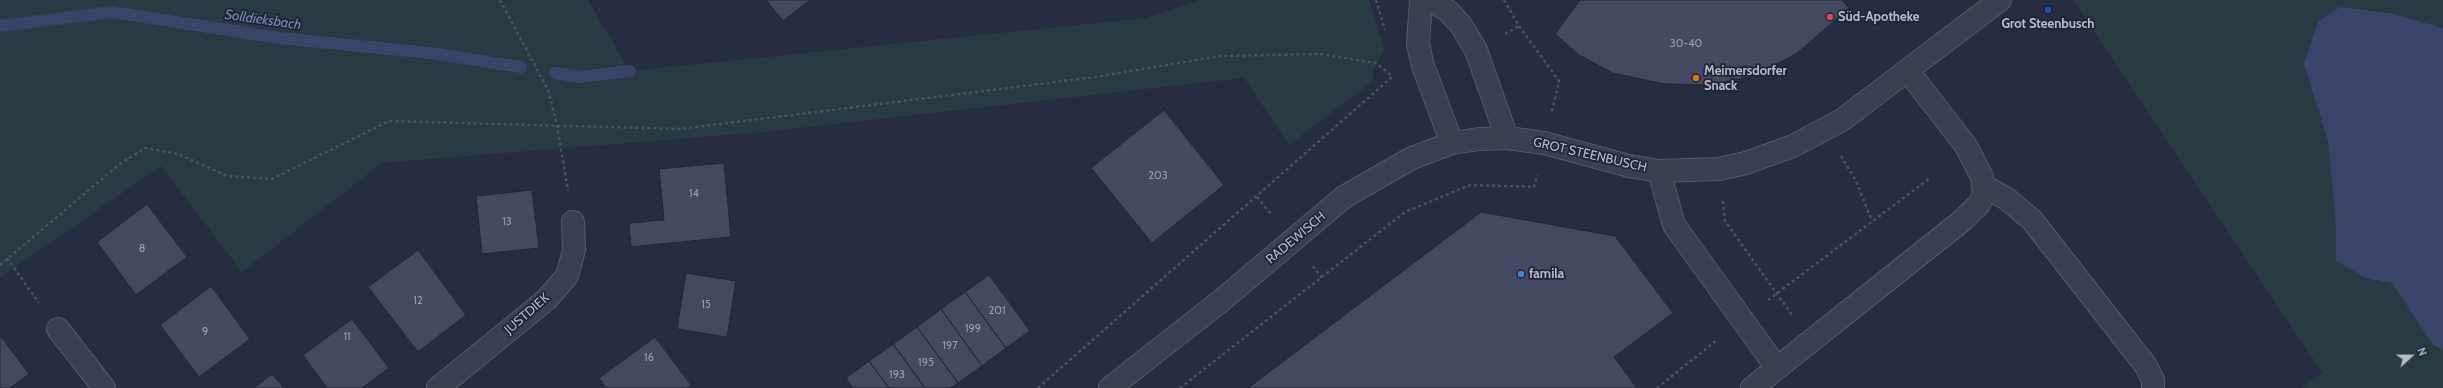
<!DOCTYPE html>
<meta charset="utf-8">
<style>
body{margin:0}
#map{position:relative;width:2443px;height:388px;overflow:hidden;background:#262c41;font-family:Cabin,sans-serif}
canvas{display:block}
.north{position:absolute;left:2391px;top:336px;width:40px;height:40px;-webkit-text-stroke:3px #1f2436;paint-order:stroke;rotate:69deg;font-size:11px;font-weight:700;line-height:16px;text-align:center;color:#b7bbcb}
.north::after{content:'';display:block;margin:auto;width:14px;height:18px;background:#b7bbcb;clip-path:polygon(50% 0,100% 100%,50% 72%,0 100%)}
</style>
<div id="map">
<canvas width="2443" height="388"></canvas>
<div class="north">N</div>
</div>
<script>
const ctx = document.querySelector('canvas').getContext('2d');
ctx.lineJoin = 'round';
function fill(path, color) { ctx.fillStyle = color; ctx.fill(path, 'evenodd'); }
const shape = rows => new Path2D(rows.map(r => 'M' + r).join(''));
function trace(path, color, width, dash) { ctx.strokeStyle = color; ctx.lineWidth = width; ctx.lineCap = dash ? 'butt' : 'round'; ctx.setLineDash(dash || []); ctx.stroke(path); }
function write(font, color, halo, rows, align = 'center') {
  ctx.font = font + ' Cabin,sans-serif'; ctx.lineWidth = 3.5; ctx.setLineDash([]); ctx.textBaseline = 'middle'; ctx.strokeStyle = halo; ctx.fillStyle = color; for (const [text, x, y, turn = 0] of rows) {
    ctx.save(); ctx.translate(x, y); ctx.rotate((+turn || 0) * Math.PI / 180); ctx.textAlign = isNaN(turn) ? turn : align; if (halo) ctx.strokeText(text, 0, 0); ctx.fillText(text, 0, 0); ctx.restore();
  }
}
fill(shape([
 [0,0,588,0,630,71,1145,18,1201,0,1369,0,1385,51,1376,63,1371,83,1289,145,1244,78,764,132,382,163,242,272,161,166,0,278],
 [2073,0,2443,0,2443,28,2394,14,2304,64,2328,142,2336,228,2336,261,2365,278,2392,283,2433,345,2443,350,2443,388,2302,388,2322,372]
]), '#283a42');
fill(shape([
 [2340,7,2394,14,2443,28,2443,350,2433,345,2392,283,2365,278,2336,261,2336,228,2328,142,2304,64,2318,22]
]), '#3a4468');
trace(shape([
 [0,26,112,12,279,38,430,53,521,67],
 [555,73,581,77,630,71]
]), '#3a4468', 12);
const building = shape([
 [766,0,810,0,783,21,766,0],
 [1580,0,1842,0,1849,8,1796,54,1753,76,1710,85,1664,84,1613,73,1579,55,1555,34,1580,0],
 [1164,110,1224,185,1152,243,1091,168,1164,110],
 [724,163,731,237,631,247,629,223,664,220,659,169,724,163],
 [532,190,539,248,482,254,476,196,532,190],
 [147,204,187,257,136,295,97,242,147,204],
 [1481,212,1615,236,1673,313,1614,357,1637,388,1248,388,1481,212],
 [418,250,466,315,418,352,368,287,418,250],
 [686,273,736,281,727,337,677,329,686,273],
 [989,275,1030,331,1006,348,965,292,989,275],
 [211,286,250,339,199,377,160,325,211,286],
 [965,292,1006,348,982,366,941,309,965,292],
 [941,309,982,366,958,383,917,327,941,309],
 [352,319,389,368,362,388,327,388,303,355,352,319],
 [917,327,958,383,950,388,925,388,893,344,917,327],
 [0,335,29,374,10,388,0,388,0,335],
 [655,337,691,385,687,388,606,388,599,378,655,337],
 [893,344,925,388,889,388,869,361,893,344],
 [869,361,889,388,853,388,846,378,869,361],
 [272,374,284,388,254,388,272,374]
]);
fill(building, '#424961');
trace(building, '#212638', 1);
const minor = shape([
 [1421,0,1418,44,1423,66,1452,143],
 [1431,0,1448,11,1461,25,1476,50,1507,138],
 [1659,171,1674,225,1777,368],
 [1984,186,2007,199,2032,220,2146,366,2153,380,2153,388],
 [58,329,104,388],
 [438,388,546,300,567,276,574,250,573,222],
 [1110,388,1222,300,1344,197,1412,158,1452,143,1479,139,1507,138,1544,143,1629,166,1659,171,1719,169,1746,163,1793,146,1842,120,2000,0],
 [1752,388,1963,220,1979,204,1984,195,1982,177,1966,146,1908,71]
]);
trace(minor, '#555a6b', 24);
trace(shape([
 [500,0,548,90,557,125,568,191],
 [1376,0,1385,30],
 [1504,0,1519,26,1559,81,1552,111],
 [1505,34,1519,26],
 [1841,156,1856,181,1872,221],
 [1257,197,1272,215],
 [1723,201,1725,221,1792,315],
 [7,258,39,303],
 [0,265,121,163,145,148,178,154,227,176,272,179,389,121,680,129,1095,77,1220,56,1320,54,1376,63,1391,75],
 [1313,266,1322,278],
 [1768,300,1930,178],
 [1038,388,1392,77],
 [1180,388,1405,212,1470,185,1534,187,1537,175],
 [1657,388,1717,340]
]), '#46575f', 2.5, [3, 3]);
trace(minor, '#3a3f51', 22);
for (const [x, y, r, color] of [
 [2048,10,4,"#1a4fb4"],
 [1830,17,4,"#e0444e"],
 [1696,78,4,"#e8710a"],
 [1521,274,4,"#3f7fe0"]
]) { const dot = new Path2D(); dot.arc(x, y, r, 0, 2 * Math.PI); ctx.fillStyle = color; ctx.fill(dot); trace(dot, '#1f2436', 1.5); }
write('11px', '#9a9eb0', null, [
 ["30-40",1686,44],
 ["203",1158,176],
 ["14",694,194],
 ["13",507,222],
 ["8",142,249],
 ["12",418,301],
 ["15",706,305],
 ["201",997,311],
 ["199",973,329],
 ["9",205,332],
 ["11",347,337],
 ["197",950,346],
 ["16",649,358],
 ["195",926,363],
 ["193",897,375]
]);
write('bold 13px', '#b7bbcb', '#1f2436', [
 ["Süd-Apotheke",1838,17],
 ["Grot Steenbusch",2048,24,"center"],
 ["Meimersdorfer",1704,71],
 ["Snack",1704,86],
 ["famila",1529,274]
], 'left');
write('13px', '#b7bbcb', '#1f2436', [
 ["GROT STEENBUSCH",1590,155,13],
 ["RADEWISCH",1296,238,-40],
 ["JUSTDIEK",527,314,-41]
]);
write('italic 14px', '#7f8ab2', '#1f2436', [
 ["Solldieksbach",263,20,8]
]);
</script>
